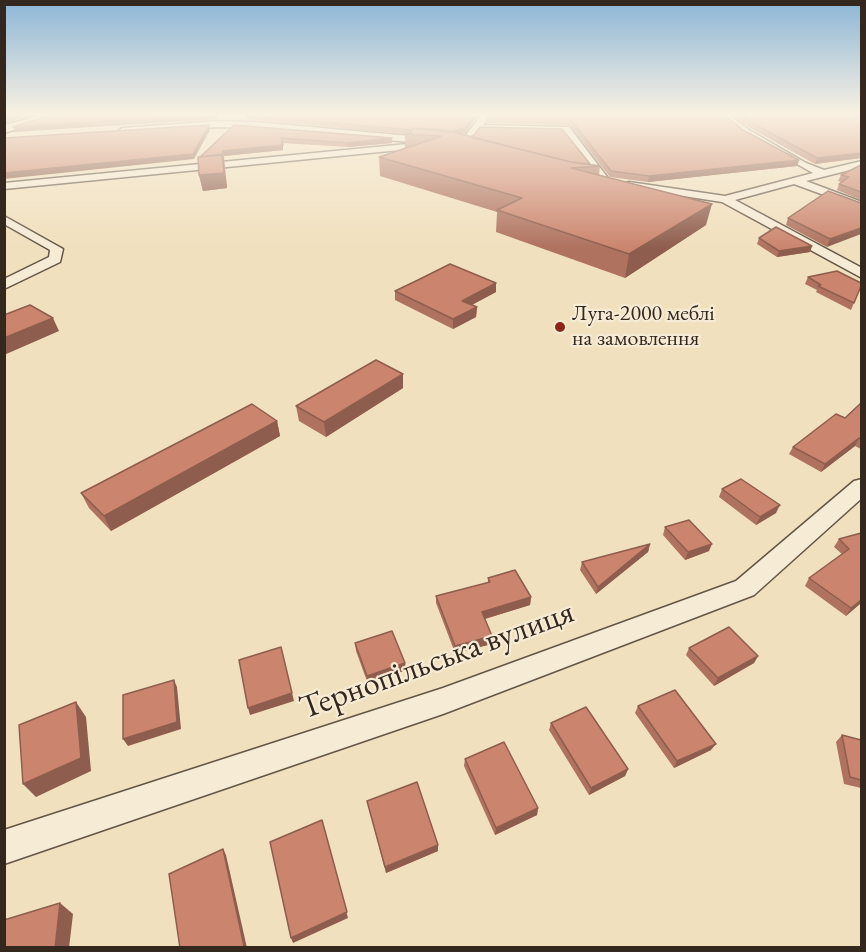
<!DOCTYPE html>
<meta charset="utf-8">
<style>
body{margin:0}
#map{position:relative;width:866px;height:952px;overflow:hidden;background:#f1e0be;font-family:"EB Garamond",serif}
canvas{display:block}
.frame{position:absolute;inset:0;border:6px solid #34271e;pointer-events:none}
</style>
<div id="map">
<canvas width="866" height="952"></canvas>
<div class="frame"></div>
</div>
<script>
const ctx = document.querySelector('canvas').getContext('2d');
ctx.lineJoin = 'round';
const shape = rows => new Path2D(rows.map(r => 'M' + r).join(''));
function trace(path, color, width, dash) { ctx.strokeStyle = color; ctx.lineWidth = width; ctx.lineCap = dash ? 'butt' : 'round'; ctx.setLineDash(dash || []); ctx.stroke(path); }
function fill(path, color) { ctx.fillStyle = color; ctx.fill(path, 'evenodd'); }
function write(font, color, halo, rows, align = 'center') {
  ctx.font = font + ' "EB Garamond",serif'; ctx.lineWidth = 4.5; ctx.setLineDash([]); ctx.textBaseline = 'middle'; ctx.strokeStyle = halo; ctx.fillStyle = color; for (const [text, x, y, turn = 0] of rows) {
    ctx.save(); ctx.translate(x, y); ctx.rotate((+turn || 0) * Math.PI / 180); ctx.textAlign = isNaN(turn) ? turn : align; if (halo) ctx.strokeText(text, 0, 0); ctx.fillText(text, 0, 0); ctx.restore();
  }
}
const street = shape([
 [482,114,490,114,483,125,569,127,611,182,602,184,563,132,479,130,472,139,441,146,436,143,466,135,482,114],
 [718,114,728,114,749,130,806,163,824,170,862,161,862,167,806,181,862,202,862,209,794,184,735,200,862,268,862,278,722,202,625,187,625,183,629,182,725,196,813,173,743,134,718,114],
 [217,121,256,122,432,138,437,141,432,144,256,128,217,127,122,134,118,131,122,128,217,121],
 [407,144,412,147,410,149,4,189,4,183,407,144],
 [4,216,63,249,60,262,4,289,4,279,49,257,50,250,4,224,4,216],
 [862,479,862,498,754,595,443,714,4,864,4,830,443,688,736,581,854,481,862,479]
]);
const primary = shape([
 [46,114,68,114,4,133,4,125,46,114]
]);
trace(street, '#635546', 3);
trace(primary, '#34271e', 3);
fill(street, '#f6ebd5');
fill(primary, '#f1e0be');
fill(shape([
 [489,114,743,130,799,160,797,166,648,182,610,177,569,125,487,123,487,118],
 [731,114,861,114,861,158,815,164,750,128],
 [245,115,478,115,465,133,460,134,590,164,600,166,599,175,706,225,625,278,496,232,497,212,380,176,379,157,405,148,405,134,246,119],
 [234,125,392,143,348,147,282,143,283,150,224,156,227,188,203,191,199,175,201,157],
 [861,165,861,200,837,190,839,184,841,182,838,181,841,175],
 [861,203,827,247,786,225,788,218],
 [759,238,812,246,810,252,777,257,757,244],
 [808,277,861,286,851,310,816,292,817,290,805,284],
 [418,280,496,283,496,292,472,305,477,307,476,317,453,329,395,300,395,291],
 [403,374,403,388,326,437,299,421,296,406],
 [861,403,861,449,855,446,821,472,789,454,793,447,845,418],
 [277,421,280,436,111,531,89,508,81,493],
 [722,489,776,513,756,525,719,497],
 [665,527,709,551,685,560,663,535],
 [861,533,861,603,846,616,805,586,809,578,842,554,834,547,839,539],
 [650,544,648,552,596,594,580,570,582,562],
 [488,578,531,597,530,605,485,619,492,644,455,653,436,603,436,596,488,583],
 [355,643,405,663,406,670,368,684,356,651],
 [689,648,758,656,754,663,714,686,686,655],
 [638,706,711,750,674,768,635,713],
 [551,723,628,769,625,776,589,795,549,730],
 [842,735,861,740,861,788,844,784,836,742],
 [465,759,538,808,537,815,495,835,464,766],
 [367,801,438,851,386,873]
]), '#af725f');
fill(shape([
 [17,114,36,114,4,123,4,118],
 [218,114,216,119,15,132,13,127],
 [476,114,478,114,478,115,465,133,444,138,444,133],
 [209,125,210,130,194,159,4,179,4,173],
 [392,138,392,143,348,147,347,143],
 [283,145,283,150,224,156,223,151],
 [861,153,861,158,815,164,817,158],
 [223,154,227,188,203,191,199,175],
 [799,160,797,166,648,182,649,176],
 [712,204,706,225,625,278,629,254],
 [861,228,861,234,827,247,830,239],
 [812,246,810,252,777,257,779,251],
 [496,283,496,292,462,310,462,301],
 [477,307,476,317,453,329,453,319],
 [53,318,59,331,4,355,4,338],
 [403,374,403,388,326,437,324,422],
 [277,421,280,436,111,531,104,516],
 [859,438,855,446,821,472,825,464],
 [780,505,776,513,756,525,760,517],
 [650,544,648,552,596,594,598,587],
 [712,544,709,551,685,560,688,552],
 [531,597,530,605,481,620,482,612],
 [861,600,861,603,846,616,851,608],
 [492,636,492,644,455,653,455,646],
 [281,647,294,701,250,715,248,708],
 [758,656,754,663,714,686,718,678],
 [405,663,406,670,368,684,367,676],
 [174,680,177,687,181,729,128,746,123,739],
 [76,702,86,717,91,771,36,797,23,784],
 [716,744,711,750,674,768,677,761],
 [628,769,625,776,589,795,591,788],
 [538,808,537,815,495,835,496,828],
 [323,826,348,918,293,943,291,938],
 [438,845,438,851,386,873,385,867],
 [223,849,226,855,247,948,240,948],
 [60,903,73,914,69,948,55,948]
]), '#8e5d4d');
const building = shape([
 [4,114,17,114,4,118,4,114],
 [53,114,215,114,13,127,53,114],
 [245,114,476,114,465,128,449,132,413,128,412,130,245,115,245,114],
 [489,114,724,114,743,130,799,160,649,176,611,171,570,119,487,118,489,114],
 [740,114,861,114,861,153,817,158,752,123,740,114],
 [209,125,193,154,4,173,4,138,209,125],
 [234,125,392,138,347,143,281,138,283,145,223,151,223,154,200,157,234,125],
 [480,127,562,129,590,164,571,162,470,137,474,135,480,127],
 [413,128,445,130,571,162,600,166,571,168,712,204,629,254,497,210,522,198,379,157,442,136,405,134,411,133,413,128],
 [222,155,224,173,199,175,198,157,222,155],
 [861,165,861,192,839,184,849,177,841,175,861,165],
 [828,191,861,203,861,228,830,239,788,218,828,191],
 [776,227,812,246,779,251,759,238,776,227],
 [450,264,496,283,462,301,477,307,453,319,395,291,418,280,450,264],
 [837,271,861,283,861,286,854,303,818,286,821,285,808,277,837,271],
 [30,305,53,318,4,338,4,315,30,305],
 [376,360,403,374,324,422,296,406,376,360],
 [861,403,861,440,859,438,825,464,793,447,836,414,845,418,861,403],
 [252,404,277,421,104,516,81,493,252,404],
 [741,479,780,505,760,517,722,489,741,479],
 [689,520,712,544,688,552,665,527,689,520],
 [861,533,861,600,851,608,809,578,849,549,839,539,861,533],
 [650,544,598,587,582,562,650,544],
 [515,570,531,597,482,612,492,636,455,646,436,596,490,582,488,578,515,570],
 [729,627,758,656,718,678,689,648,729,627],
 [392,631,405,663,367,676,355,643,392,631],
 [281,647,292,693,248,708,239,660,281,647],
 [174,680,177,722,123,739,123,695,174,680],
 [675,690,716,744,677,761,638,706,675,690],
 [76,702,81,758,23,784,19,725,76,702],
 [586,707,628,769,591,788,551,723,586,707],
 [842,735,861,740,861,780,850,777,842,735],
 [504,742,538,808,496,828,465,759,504,742],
 [417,782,438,845,385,867,367,801,417,782],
 [322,820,347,912,291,938,270,842,322,820],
 [223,849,244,946,240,948,180,948,169,874,223,849],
 [60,903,55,948,4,948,4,920,60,903]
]);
fill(building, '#cb856e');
trace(building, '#8e5d4d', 1.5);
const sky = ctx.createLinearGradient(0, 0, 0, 248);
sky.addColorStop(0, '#8bb6d7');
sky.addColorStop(0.46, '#f9f1e2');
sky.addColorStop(1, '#f9f1e200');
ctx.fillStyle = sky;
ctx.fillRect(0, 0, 866, 248);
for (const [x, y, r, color] of [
 [560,327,6,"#8f2418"]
]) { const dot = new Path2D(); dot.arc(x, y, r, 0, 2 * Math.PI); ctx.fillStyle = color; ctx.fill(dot); trace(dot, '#f6ebd5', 2); }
write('22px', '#34271e', '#f6ebd5', [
 ["Луга-2000 меблі",572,314],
 ["на замовлення",572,339]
], 'left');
write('33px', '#34271e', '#f6ebd5', [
 ["Тернопільська вулиця",437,661,-20]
]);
</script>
